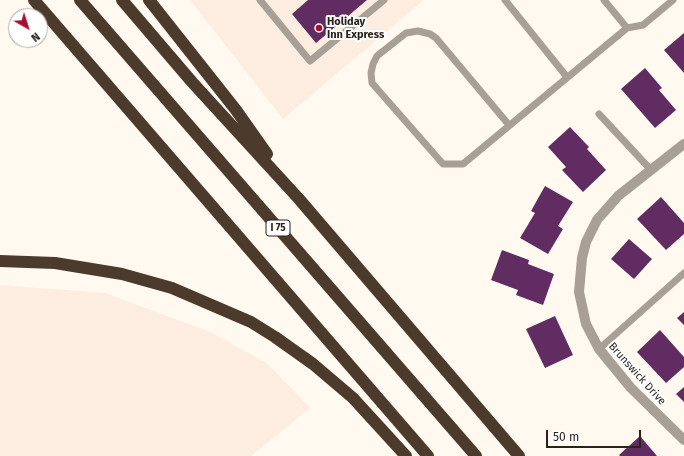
<!DOCTYPE html>
<style>
body{margin:0}
#map{position:relative;width:684px;height:456px;overflow:hidden;background:#fff9f0;font-family:"Fira Sans",sans-serif}
canvas{display:block}
.north{position:absolute;left:8px;top:8px;width:40px;height:40px;box-sizing:border-box;background:#fff;border:1px solid #a9a7a4;border-radius:50%;rotate:141deg;font-size:11px;font-weight:700;line-height:16px;text-align:center;color:#29231b}
.north::after{content:'';display:block;margin:auto;width:14px;height:18px;background:#a70e2d;clip-path:polygon(50% 0,100% 100%,50% 72%,0 100%)}
.scale{position:absolute;left:546px;top:430px;width:95px;height:18px;box-sizing:border-box;border:2px solid #29231b;border-top:0;padding-left:5px;font-size:12px;line-height:14px;white-space:nowrap;color:#29231b;-webkit-text-stroke:3px #fff;paint-order:stroke}
</style>
<div id="map">
<canvas width="684" height="456"></canvas>
<div class="north">N</div>
<div class="scale">50 m</div>
</div>
<script>
const ctx = document.querySelector('canvas').getContext('2d');
ctx.lineJoin = 'round';
function fill(path, color) { ctx.fillStyle = color; ctx.fill(path, 'evenodd'); }
const shape = rows => new Path2D(rows.map(r => 'M' + r).join(''));
function trace(path, color, width, dash) { ctx.strokeStyle = color; ctx.lineWidth = width; ctx.lineCap = dash ? 'butt' : 'round'; ctx.setLineDash(dash || []); ctx.stroke(path); }
function write(font, color, halo, rows, align = 'center') {
  ctx.font = font + ' "Fira Sans",sans-serif'; ctx.lineWidth = 4; ctx.setLineDash([]); ctx.textBaseline = 'middle'; ctx.strokeStyle = halo; ctx.fillStyle = color; for (const [text, x, y, turn = 0] of rows) {
    ctx.save(); ctx.translate(x, y); ctx.rotate((+turn || 0) * Math.PI / 180); ctx.textAlign = isNaN(turn) ? turn : align; if (halo) ctx.strokeText(text, 0, 0); ctx.fillText(text, 0, 0); ctx.restore();
  }
}
fill(shape([
 [190,0,424,0,283,119],
 [0,285,105,293,210,332,267,363,310,408,251,456,0,456]
]), '#fcede0');
fill(shape([
 [308,0,367,0,316,43,292,14],
 [684,33,684,73,664,50],
 [645,68,662,88,659,90,676,110,655,128,621,89],
 [570,127,589,147,587,149,606,170,583,192,562,170,566,167,548,147],
 [545,186,573,202,558,226,563,229,548,254,520,238,535,213,531,211],
 [661,197,684,223,684,234,666,250,637,219],
 [629,239,652,259,634,279,611,259],
 [502,250,529,260,528,264,554,274,543,305,516,295,518,290,491,280],
 [684,312,684,325,677,318],
 [555,316,573,355,545,368,526,329],
 [660,330,684,357,684,367,666,383,637,352],
 [684,387,684,402,676,394],
 [640,436,657,456,620,456,619,455]
]), '#602c61');
trace(shape([
 [260,0,310,61,384,0],
 [505,0,567,77],
 [627,28,643,25,673,0],
 [599,114,651,170],
 [509,125,436,38,430,34,418,31,406,33,377,56,373,64,371,73,372,83,443,164,463,164,627,28,604,0],
 [599,349,684,273]
]), '#a89f97', 7);
trace(shape([
 [684,144,618,196,597,220,586,242,582,258,579,292,586,324,599,349,631,388,684,440]
]), '#a89f97', 10);
trace(shape([
 [34,0,428,456],
 [80,0,476,456],
 [122,0,192,82,299,199,519,456],
 [149,0,236,110,267,154],
 [0,261,55,263,122,274,172,288,251,322,275,337,313,364,353,398,406,456]
]), '#4c3b2c', 12);
for (const [x, y, r, color] of [
 [319,28,4,"#a70e2d"]
]) { const dot = new Path2D(); dot.arc(x, y, r, 0, 2 * Math.PI); ctx.fillStyle = color; ctx.fill(dot); trace(dot, '#fff', 1.5); }
for (const [x, y, w] of [
 [278,228,24]
]) { const box = new Path2D(); box.roundRect(x - w / 2, y - 8, w, 16, 3); ctx.fillStyle = '#fff'; ctx.fill(box); trace(box, '#29231b', 1); }
write('bold 10px', '#29231b', null, [
 ["I 75",278,228]
]);
write('bold 11px', '#29231b', '#fff', [
 ["Holiday",327,22],
 ["Inn Express",327,35]
], 'left');
write('11px', '#29231b', '#fff', [
 ["Brunswick Drive",637,374,48]
]);
</script>
